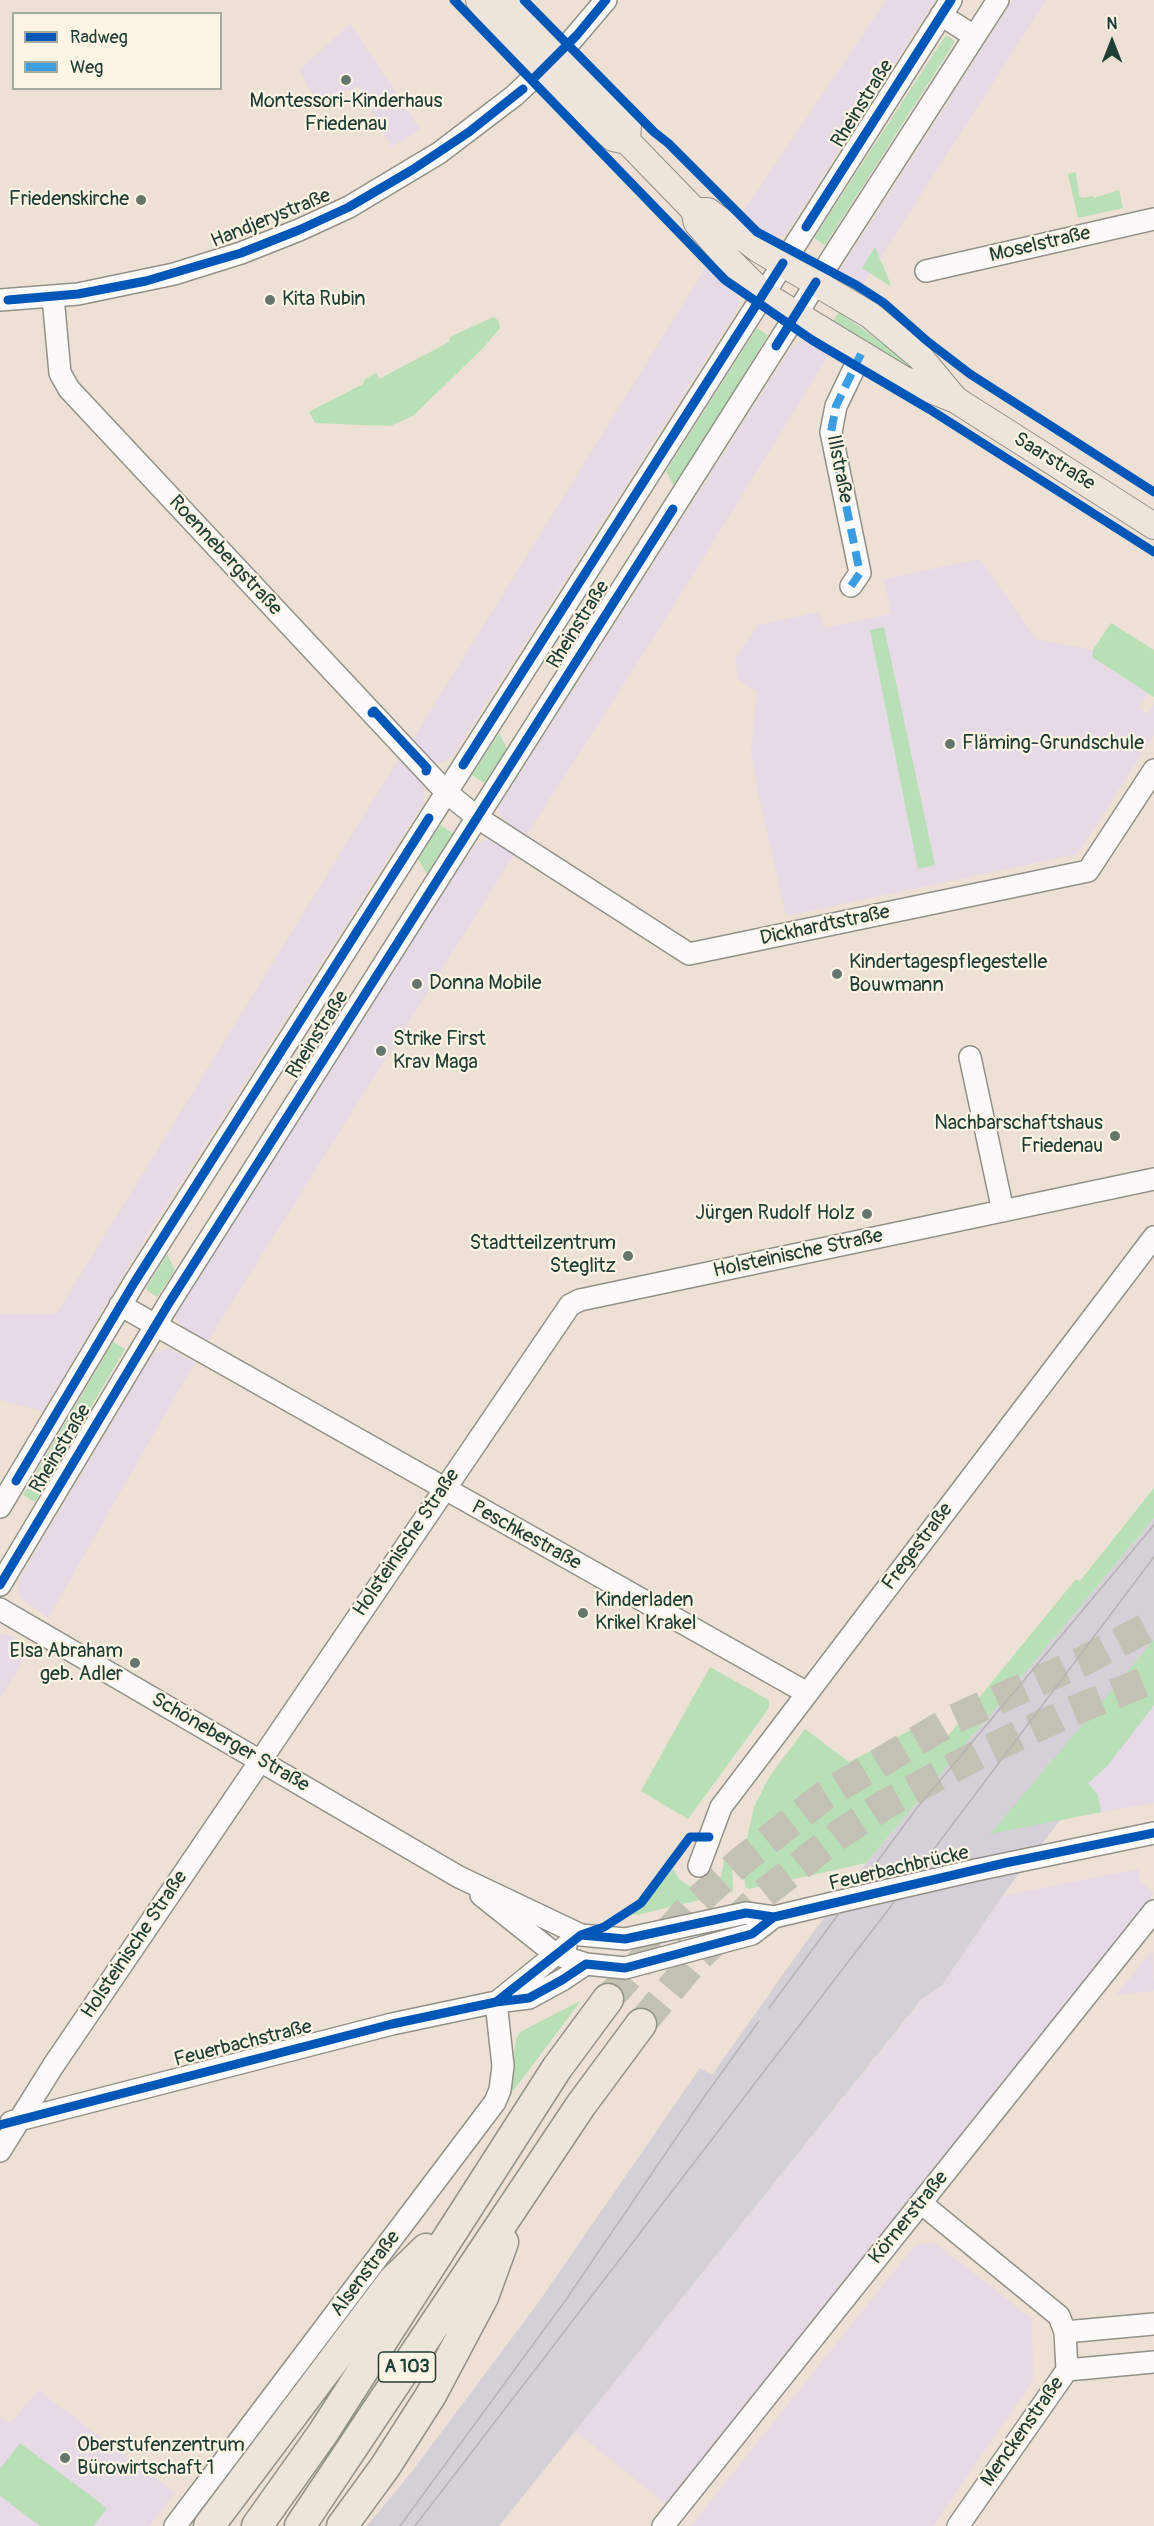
<!DOCTYPE html>
<meta charset="utf-8">
<style>
body{margin:0}
#map{position:relative;width:1154px;height:2526px;overflow:hidden;background:#ece1d4;font-family:Pangolin,sans-serif}
canvas{display:block}
.legend{position:absolute;left:12px;top:12px;width:210px;height:78px;box-sizing:border-box;background:#fcf5e5;border:2px solid #a4ab9e;margin:0;padding:8px 10px;list-style:none;font-size:18px;color:#1f3d34}
.legend li{display:flex;align-items:center;gap:12px;height:30px}
.legend b{width:30px;border:2px solid #a4ab9e}
.north{position:absolute;left:1082px;top:12px;width:60px;height:60px;-webkit-text-stroke:4px #fcf5e5;paint-order:stroke;rotate:0deg;font-size:16px;font-weight:700;line-height:24px;text-align:center;color:#1f3d34}
.north::after{content:'';display:block;margin:auto;width:21px;height:27px;background:#1f3d34;clip-path:polygon(50% 0,100% 100%,50% 72%,0 100%)}
</style>
<div id="map">
<canvas width="1154" height="2526"></canvas>
<ul class="legend">
<li><b style="height:8px;background:#0057b8"></b>Radweg</li>
<li><b style="height:8px;background:#3c9ee2"></b>Weg</li>
</ul>
<div class="north">N</div>
</div>
<script>
const ctx = document.querySelector('canvas').getContext('2d');
ctx.lineJoin = 'round';
function fill(path, color) { ctx.fillStyle = color; ctx.fill(path, 'evenodd'); }
const shape = rows => new Path2D(rows.map(r => 'M' + r).join(''));
function trace(path, color, width, dash) { ctx.strokeStyle = color; ctx.lineWidth = width; ctx.lineCap = dash ? 'butt' : 'round'; ctx.setLineDash(dash || []); ctx.stroke(path); }
function write(font, color, halo, rows, align = 'center') {
  ctx.font = font + ' Pangolin,sans-serif'; ctx.lineWidth = 4.5; ctx.setLineDash([]); ctx.textBaseline = 'middle'; ctx.strokeStyle = halo; ctx.fillStyle = color; for (const [text, x, y, turn = 0] of rows) {
    ctx.save(); ctx.translate(x, y); ctx.rotate((+turn || 0) * Math.PI / 180); ctx.textAlign = isNaN(turn) ? turn : align; if (halo) ctx.strokeText(text, 0, 0); ctx.fillText(text, 0, 0); ctx.restore();
  }
}
fill(shape([
 [886,0,935,0,785,235,772,238,759,231,755,235,737,221],
 [1013,0,1046,0,859,291,854,288,856,282,841,273,841,269],
 [350,24,420,129,391,147,359,86,318,104,299,70],
 [711,259,728,277,724,282,737,295,739,303,735,313,451,758,442,763,431,762,411,742],
 [802,340,817,346,821,341,833,348,659,629,526,836,504,821,498,811,499,806,792,346],
 [980,559,1036,639,1093,650,1092,657,1148,693,1139,708,1148,714,1154,704,1154,735,1077,854,786,916,757,788,751,752,757,692,738,679,735,658,758,625,819,612,824,628,891,614,884,579],
 [399,758,424,786,425,795,422,805,148,1233,43,1411,0,1400,0,1314,56,1314],
 [491,839,515,853,207,1342,185,1330,176,1319,176,1314,221,1241,467,855,479,842],
 [167,1348,195,1362,48,1618,22,1599,18,1591,20,1578,141,1373,155,1353],
 [0,1634,11,1636,31,1647,0,1699],
 [1154,1705,1154,1803,1061,1819,1061,1807],
 [1138,1869,1140,1881,1154,1893,966,2127,967,2135,959,2145,950,2147,869,2249,870,2255,863,2265,855,2266,666,2504,575,2431,922,2000,942,1985,1002,1896],
 [1153,1949,1154,1991,1116,1995],
 [935,2243,1032,2319,1033,2380,933,2526,691,2526,915,2245],
 [38,2390,175,2493,149,2526,0,2526,0,2417,11,2423]
]), '#e5dae6');
fill(shape([
 [1154,1518,1154,1705,1107,1766,1061,1806,1061,1819,1002,1896,942,1985,921,2000,499,2526,367,2526,411,2473,538,2303,700,2068,712,2075,806,1942,866,1863]
]), '#d5cfd8');
fill(shape([
 [946,35,954,40,954,43,825,245,814,238],
 [1076,172,1079,196,1082,198,1093,196,1094,198,1119,190,1123,208,1078,218,1068,174],
 [875,247,891,285,890,286,862,268],
 [839,312,884,344,911,366,912,369,830,326],
 [493,317,498,320,500,328,484,347,413,416,390,426,361,425,315,423,309,412,363,384,365,379,376,373,379,379,449,342,450,337],
 [757,328,768,335,675,488,666,471],
 [1111,623,1154,650,1154,697,1092,657,1093,650],
 [884,627,935,865,918,869,870,630],
 [499,733,508,751,486,784,472,775],
 [440,825,454,834,428,876,418,859],
 [167,1254,175,1270,157,1297,146,1289],
 [113,1342,125,1349,35,1502,23,1495],
 [1154,1488,1154,1518,866,1863,749,1889,745,1887,744,1852,754,1807,769,1777,805,1729,849,1762,926,1722,947,1737,1076,1579,1080,1581],
 [1154,1640,1154,1705,1107,1766,1088,1783,1098,1795,1101,1812,990,1834],
 [710,1667,769,1700,769,1708,688,1819,641,1791],
 [732,1851,733,1892,637,1915,631,1914,643,1905,672,1870,674,1870,679,1879,689,1886,702,1888,712,1884,721,1876,725,1857],
 [578,2002,580,2002,513,2091,510,2088,516,2039,520,2032],
 [20,2443,107,2508,93,2526,40,2526,0,2496,0,2469]
]), '#b8dfb6');
trace(shape([
 [608,1999,689,1909,739,1863,825,1795,952,1720,1083,1661,1154,1624],
 [641,2024,694,1961,761,1896,837,1836,884,1805,981,1753,1063,1715,1154,1678]
]), '#c3c0b4', 30, [30, 15]);
const minor = shape([
 [941,15,974,36],
 [926,271,1154,219],
 [53,297,60,373,69,389,446,792,478,818,689,954,1088,871,1154,770],
 [0,300,78,294,174,274,241,253,299,230,349,207,439,153,514,96,566,47,606,0],
 [851,586,860,573,831,432,836,406,861,354],
 [970,1057,1003,1211],
 [120,1305,807,1693],
 [0,1507,134,1283,951,0],
 [0,1585,169,1303,839,247,998,0],
 [0,1609,459,1877,581,1935,625,1939,746,1913,774,1917,837,1902],
 [699,1866,721,1807,1154,1237],
 [976,1870,1154,1833],
 [481,1895,555,1954,586,1964,625,1968,752,1934,774,1917],
 [497,2002,566,1946],
 [11,2122,392,2024,496,2002,529,1998,562,1980,586,1964],
 [0,2151,53,2066,570,1305,580,1300,1154,1179],
 [921,2203,1059,2316,1065,2332,1067,2370,958,2526],
 [1065,2332,1154,2324],
 [1067,2370,1154,2362],
 [175,2526,495,2102,500,2090,503,2066,496,2002],
 [663,2526,1154,1911]
]);
const major = shape([
 [479,0,518,47,558,88,613,138,627,141,694,210,697,223,732,263,763,294,903,379,956,400,1154,526],
 [506,0,628,124,627,141],
 [696,211,708,211,758,249,870,315,920,357,954,398]
]);
const highway = shape([
 [209,2526,393,2281,426,2249],
 [257,2526,323,2433,557,2068,608,1999],
 [300,2526,581,2105,641,2024],
 [342,2526,385,2467,431,2395,483,2297,503,2242]
]);
trace(minor, '#919188', 24);
trace(major, '#919188', 28);
trace(highway, '#919188', 33);
trace(minor, '#fcfaf9', 21);
trace(major, '#ede4dc', 26);
trace(highway, '#ede4dc', 30);
trace(shape([
 [769,2008,917,1808,1154,1525],
 [400,2526,565,2301,704,2097,759,2021],
 [415,2526,888,1910,1154,1557]
]), '#b3b5b2', 1.5);
const minorBridge = shape([
 [837,1902,976,1870]
]);
trace(minorBridge, '#919188', 24, []);
trace(minorBridge, '#fcfaf9', 21);
trace(shape([
 [851,586,860,573,831,432,836,406,861,354]
]), '#3c9ee2', 8, [15, 8]);
trace(shape([
 [454,0,725,280,812,340,929,409,1154,552],
 [524,0,654,132,668,143,757,232,856,285,884,303,927,341,970,374,1154,492],
 [532,80,577,35,606,0],
 [806,227,951,0],
 [8,300,78,294,146,281,241,253,299,230,349,207,412,170,469,132,523,89],
 [776,346,816,282],
 [372,713,374,711,427,768,426,771],
 [463,765,783,263],
 [16,1481,134,1283,429,818],
 [0,1585,169,1303,673,509],
 [581,1935,625,1939,746,1913,774,1917,1005,1863,1154,1833],
 [496,2002,581,1935,604,1927,641,1903,690,1837,709,1837],
 [0,2125,392,2024,496,2002,529,1998,562,1980,586,1964,625,1968,640,1964,752,1934,774,1917]
]), '#0057b8', 9);
for (const [x, y, r, color] of [
 [346,80,6,"#67766c"],
 [141,200,6,"#67766c"],
 [270,300,6,"#67766c"],
 [950,744,6,"#67766c"],
 [837,974,6,"#67766c"],
 [417,984,6,"#67766c"],
 [381,1051,6,"#67766c"],
 [1115,1136,6,"#67766c"],
 [867,1214,6,"#67766c"],
 [628,1256,6,"#67766c"],
 [583,1613,6,"#67766c"],
 [135,1663,6,"#67766c"],
 [65,2458,6,"#67766c"]
]) { const dot = new Path2D(); dot.arc(x, y, r, 0, 2 * Math.PI); ctx.fillStyle = color; ctx.fill(dot); trace(dot, '#fcf5e5', 2); }
for (const [x, y, w] of [
 [407,2367,57]
]) { const box = new Path2D(); box.roundRect(x - w / 2, y - 15, w, 30, 4.5); ctx.fillStyle = '#fcf5e5'; ctx.fill(box); trace(box, '#1f3d34', 1.5); }
write('bold 18px', '#1f3d34', null, [
 ["A 103",407,2367]
]);
write('20px', '#1f3d34', '#fcf5e5', [
 ["Montessori-Kinderhaus",346,102,"center"],
 ["Friedenau",346,125,"center"],
 ["Friedenskirche",129,200,"right"],
 ["Kita Rubin",282,300],
 ["Fläming-Grundschule",962,744],
 ["Kindertagespflegestelle",849,963],
 ["Bouwmann",849,986],
 ["Donna Mobile",429,984],
 ["Strike First",393,1040],
 ["Krav Maga",393,1063],
 ["Nachbarschaftshaus",1103,1124,"right"],
 ["Friedenau",1103,1147,"right"],
 ["Jürgen Rudolf Holz",855,1214,"right"],
 ["Stadtteilzentrum",616,1244,"right"],
 ["Steglitz",616,1267,"right"],
 ["Kinderladen",595,1601],
 ["Krikel Krakel",595,1624],
 ["Elsa Abraham",123,1652,"right"],
 ["geb. Adler",123,1675,"right"],
 ["Oberstufenzentrum",77,2446],
 ["Bürowirtschaft 1",77,2469]
], 'left');
write('20px', '#1f3d34', '#fcf5e5', [
 ["Rheinstraße",863,104,-58],
 ["Handjerystraße",271,219,-22],
 ["Moselstraße",1040,245,-13],
 ["Saarstraße",1054,462,32],
 ["Illstraße",839,469,79],
 ["Roennebergstraße",225,556,47],
 ["Rheinstraße",579,625,-58],
 ["Dickhardtstraße",825,926,-12],
 ["Rheinstraße",318,1035,-58],
 ["Holsteinische Straße",798,1254,-12],
 ["Rheinstraße",61,1449,-59],
 ["Peschkestraße",526,1536,29],
 ["Holsteinische Straße",407,1543,-56],
 ["Fregestraße",918,1547,-53],
 ["Schöneberger Straße",230,1743,30],
 ["Feuerbachbrücke",899,1869,-13],
 ["Holsteinische Straße",135,1945,-56],
 ["Feuerbachstraße",243,2044,-14],
 ["Körnerstraße",909,2218,-51],
 ["Alsenstraße",366,2274,-53],
 ["Menckenstraße",1023,2432,-55]
]);
</script>
